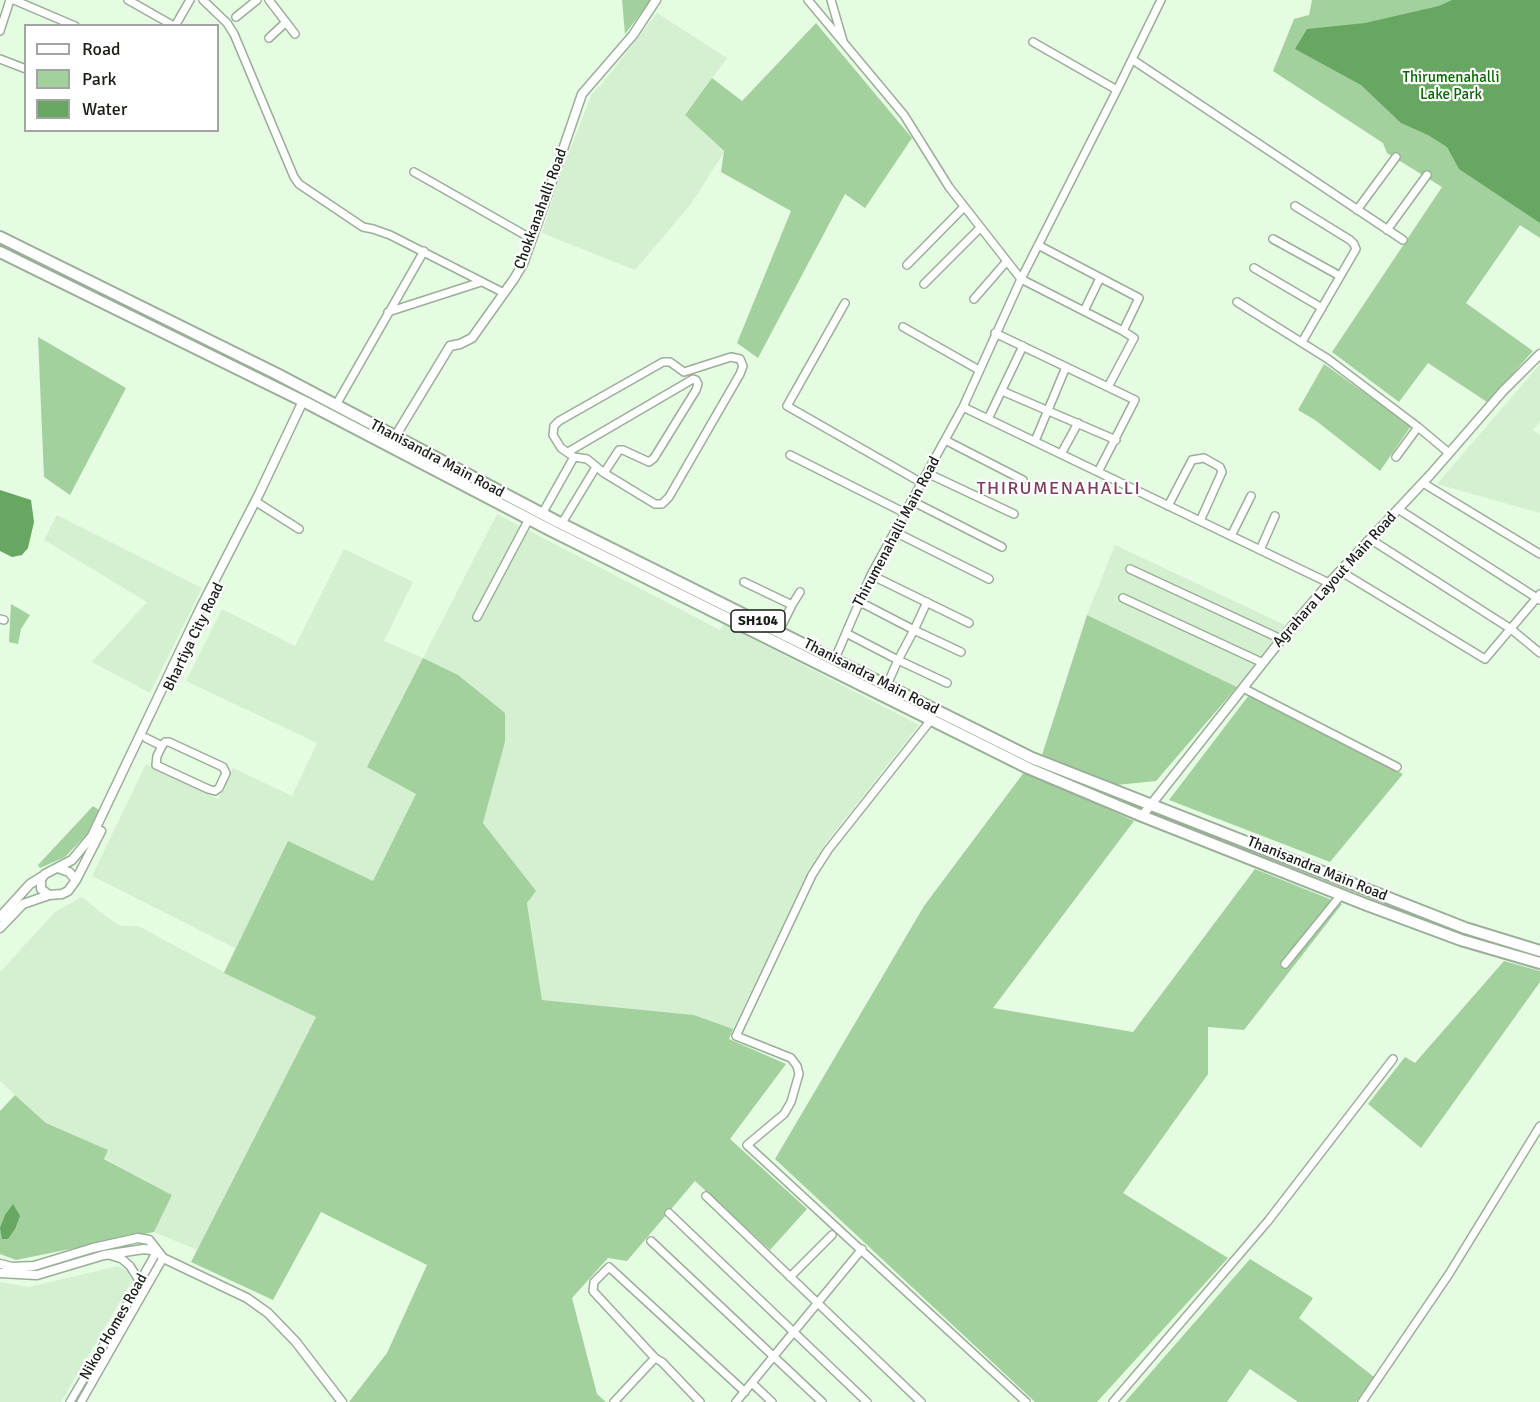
<!DOCTYPE html>
<style>
body{margin:0}
#map{position:relative;width:1540px;height:1402px;overflow:hidden;background:#e5fbe2;font-family:Signika,sans-serif}
canvas{display:block}
.legend{position:absolute;left:24px;top:24px;width:195px;height:108px;box-sizing:border-box;background:#fff;border:2px solid #a2a5a1;margin:0;padding:8px 10px;list-style:none;font-size:18px;color:#161e15}
.legend li{display:flex;align-items:center;gap:12px;height:30px}
.legend b{width:30px;border:2px solid #a2a5a1}
</style>
<div id="map">
<canvas width="1540" height="1402"></canvas>
<ul class="legend">
<li><b style="height:8px;background:#fff"></b>Road</li>
<li><b style="height:16px;background:#a3d19e"></b>Park</li>
<li><b style="height:16px;background:#67a761"></b>Water</li>
</ul>
</div>
<script>
const ctx = document.querySelector('canvas').getContext('2d');
ctx.lineJoin = 'round';
function fill(path, color) { ctx.fillStyle = color; ctx.fill(path, 'evenodd'); }
const shape = rows => new Path2D(rows.map(r => 'M' + r).join(''));
function trace(path, color, width, dash) { ctx.strokeStyle = color; ctx.lineWidth = width; ctx.lineCap = dash ? 'butt' : 'round'; ctx.setLineDash(dash || []); ctx.stroke(path); }
function write(font, color, halo, rows, align = 'center') {
  ctx.font = font + ' Signika,sans-serif'; ctx.lineWidth = 4.5; ctx.setLineDash([]); ctx.textBaseline = 'middle'; ctx.strokeStyle = halo; ctx.fillStyle = color; for (const [text, x, y, turn = 0] of rows) {
    ctx.save(); ctx.translate(x, y); ctx.rotate((+turn || 0) * Math.PI / 180); ctx.textAlign = isNaN(turn) ? turn : align; if (halo) ctx.strokeText(text, 0, 0); ctx.fillText(text, 0, 0); ctx.restore();
  }
}
fill(shape([
 [657,13,727,58,685,115,724,152,691,204,635,270,542,233,560,175,592,94,606,79],
 [1540,364,1540,422,1533,430,1540,435,1540,513,1437,484],
 [497,514,720,630,724,624,919,725,825,844,807,874,733,1029,694,1015,542,1000,527,903,535,891,483,823,505,742,416,794,316,1017,197,1250,154,1232,172,1195,104,1158,108,1150,46,1123,0,1081,0,972,55,912,82,897,112,921,121,926,138,926,224,972,235,948,92,876,146,764,218,799,233,768,292,796,317,743,186,681,222,609,295,646,344,549,413,582,384,641,423,658],
 [57,515,202,588,150,693,92,662,147,602,44,540],
 [1115,545,1285,625,1237,687,1087,615],
 [118,1266,126,1270,132,1281,61,1402,0,1402,0,1282,29,1287]
]), '#d4f0d1');
fill(shape([
 [622,0,651,0,625,34],
 [1312,0,1540,0,1540,238,1520,225,1466,303,1533,351,1487,402,1428,363,1399,402,1332,352,1442,187,1387,153,1383,143,1273,71,1294,19,1309,15],
 [816,23,912,138,865,208,845,194,758,358,737,343,791,211,721,172,724,151,685,115,712,78,742,101],
 [38,337,126,388,70,495,44,477],
 [1324,364,1411,426,1380,471,1315,420,1298,410],
 [11,604,30,615,21,629,18,644,9,642],
 [1087,615,1237,687,1156,781,1116,785,1042,755],
 [423,658,458,675,505,713,505,742,483,823,536,891,527,903,542,1000,694,1015,733,1029,729,1039,786,1064,730,1139,807,1209,770,1250,695,1181,627,1261,608,1258,572,1298,597,1394,606,1402,349,1402,387,1353,427,1265,321,1212,273,1300,191,1262,316,1017,224,973,288,841,373,881,416,794,367,767],
 [1249,695,1403,774,1330,862,1169,800],
 [1025,771,1134,821,993,1008,1133,1032,1255,869,1342,904,1244,1030,1208,1027,1208,1074,1123,1193,1228,1258,1097,1402,1035,1402,775,1159,924,906],
 [93,806,99,810,87,834,65,857,40,868,38,865],
 [1504,961,1540,971,1540,982,1421,1148,1368,1104,1405,1057,1415,1063],
 [15,1095,46,1123,108,1150,104,1159,172,1195,154,1232,16,1260,0,1254,0,1111],
 [1250,1259,1313,1298,1299,1318,1374,1377,1356,1402,1298,1402,1250,1369,1227,1402,1125,1402]
]), '#a3d19e');
fill(shape([
 [1452,0,1540,0,1540,223,1459,169,1447,147,1428,135,1401,123,1361,85,1295,49,1307,29,1365,23,1439,6],
 [0,490,31,500,34,522,28,548,22,555,12,557,0,551],
 [13,1204,20,1216,15,1229,8,1239,2,1239,0,1228,5,1215]
]), '#67a761');
const minor = shape([
 [14,0,75,26],
 [128,0,174,26],
 [203,0,227,23,234,34,294,177,299,184,363,227,373,229,390,235,504,293],
 [269,0,295,34],
 [808,0,904,115,949,187,1021,279,1123,331,1139,298,1038,245],
 [831,0,843,41],
 [236,17,257,0],
 [175,26,190,0],
 [0,31,10,0],
 [269,38,286,22],
 [1033,42,1117,90,1021,279,963,407,1329,583],
 [0,59,26,69],
 [1133,60,1403,240],
 [1117,90,1161,0],
 [414,172,532,239],
 [1295,206,1350,240,1354,244,1356,249,1302,342],
 [1357,210,1396,157],
 [1387,230,1427,175],
 [1273,239,1340,276],
 [907,265,964,207],
 [1254,268,1322,308],
 [924,284,980,228],
 [974,299,1007,261],
 [1237,302,1328,359,1418,427],
 [845,303,787,406,922,483],
 [1084,311,1100,278],
 [388,312,481,282],
 [903,327,979,370],
 [995,333,1066,367],
 [731,357,740,359,743,366,740,374,669,497,662,504,655,504,604,473,587,459,574,457,561,448,553,435,554,426,559,421,663,362,670,362,684,372,731,357],
 [1108,387,1134,338,1123,331],
 [1002,391,1116,440],
 [336,405,424,251],
 [988,419,1023,346],
 [945,440,1023,480],
 [1035,441,1066,367,1135,400,1098,472],
 [568,452,693,379,696,380,698,384,696,390,654,458,649,462,623,450,619,450,604,473],
 [1061,454,1078,423],
 [790,455,905,513],
 [1396,457,1418,427,1449,453],
 [927,473,1014,514],
 [1423,483,1540,554],
 [912,501,1002,547],
 [258,503,299,529],
 [1168,506,1192,460,1204,458,1220,467,1222,472,1200,521],
 [1398,509,1540,600],
 [542,514,574,457],
 [562,523,596,467],
 [895,532,989,579],
 [1231,536,1251,496],
 [1370,539,1511,629,1540,653],
 [1260,550,1275,516],
 [1130,569,1281,639],
 [1340,571,1485,659,1540,594],
 [871,575,969,623],
 [744,582,792,605,779,631],
 [1123,598,1263,663],
 [927,602,914,630,961,652],
 [792,605,800,592],
 [477,617,529,519],
 [0,619,4,620],
 [846,633,898,660,914,630,860,602],
 [834,661,871,575,963,407],
 [887,685,898,660,947,683],
 [1243,688,1397,767],
 [931,720,828,850,812,875,736,1036,791,1058,797,1066,799,1074,791,1102,784,1114,747,1145,1026,1402],
 [146,738,162,746,165,742,169,742,223,767,226,773,219,788,215,791,208,789,156,765,157,756,162,746],
 [1285,964,1341,895],
 [706,1196,921,1402],
 [669,1213,867,1402],
 [651,1241,822,1402],
 [109,1255,122,1259,130,1266,140,1282],
 [790,1277,832,1235],
 [752,1383,772,1402],
 [70,1402,116,1324,157,1251],
 [81,1402,163,1258],
 [614,1402,655,1358],
 [700,1402,662,1362,655,1358,593,1291,594,1282,609,1267,745,1392],
 [736,1402,862,1249],
 [1113,1402,1268,1221,1393,1059],
 [1362,1402,1449,1274,1540,1126]
]);
const tertiary = shape([
 [393,440,450,346,460,344,472,338,514,279,523,264,537,225,582,94,633,35,656,0],
 [1142,816,1288,631,1329,583,1431,474,1503,391,1540,354],
 [58,868,69,872,76,880,68,891,62,894,49,895,41,889,41,879,45,874,72,860,92,836,200,609,259,494,303,401],
 [76,880,101,831],
 [0,917,30,884,43,876],
 [0,928,23,904,49,895],
 [0,1264,12,1267,34,1266,93,1248,138,1238,149,1240,163,1258,247,1298,268,1313,296,1342,342,1402],
 [0,1273,37,1275,104,1255,144,1249,157,1251]
]);
const primary = shape([
 [0,237,277,374,556,521,1032,758,1465,928,1540,951],
 [0,252,307,403,552,531,1028,768,1142,816,1367,905,1461,940,1540,963]
]);
trace(minor, '#9aaf98', 10);
trace(tertiary, '#9aaf98', 11);
trace(primary, '#9aaf98', 14);
trace(minor, '#fff', 7);
trace(tertiary, '#fff', 8);
trace(primary, '#fff', 10);
for (const [x, y, w] of [
 [758,621,54]
]) { const box = new Path2D(); box.roundRect(x - w / 2, y - 11, w, 22, 4.5); ctx.fillStyle = '#fff'; ctx.fill(box); trace(box, '#161e15', 1.5); }
write('bold 14px', '#161e15', null, [
 ["SH104",758,621]
]);
write('15px', '#076702', '#fff', [
 ["Thirumenahalli",1451,78],
 ["Lake Park",1451,95]
]);
write('15px', '#161e15', '#fff', [
 ["Chokkanahalli Road",541,209,-70],
 ["Thanisandra Main Road",437,459,28],
 ["Thirumenahalli Main Road",897,532,-62],
 ["Agrahara Layout Main Road",1335,580,-48],
 ["Bhartiya City Road",194,637,-64],
 ["Thanisandra Main Road",871,677,27],
 ["Thanisandra Main Road",1317,869,22],
 ["Nikoo Homes Road",114,1327,-60]
]);
ctx.letterSpacing = '1.5px';
write('18px', '#7f3c5b', '#fff', [
 ["THIRUMENAHALLI",1059,489]
]);
ctx.letterSpacing = '0px';
</script>
